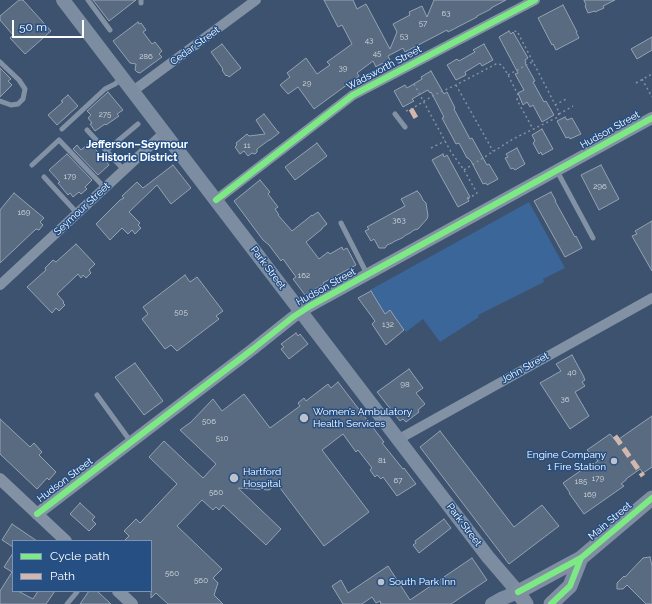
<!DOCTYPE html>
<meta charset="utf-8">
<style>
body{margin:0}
#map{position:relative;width:652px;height:604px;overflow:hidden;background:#3c526e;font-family:Raleway,sans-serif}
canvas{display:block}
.legend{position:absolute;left:12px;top:540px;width:140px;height:52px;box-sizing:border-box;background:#264f84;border:1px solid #7d95b5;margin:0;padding:5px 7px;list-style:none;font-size:12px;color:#fff}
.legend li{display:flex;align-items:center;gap:8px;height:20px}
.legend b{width:20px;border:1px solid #7d95b5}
.scale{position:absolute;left:12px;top:20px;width:72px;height:18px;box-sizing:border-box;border:2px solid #fff;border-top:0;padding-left:5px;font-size:12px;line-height:14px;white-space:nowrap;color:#fff;-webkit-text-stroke:3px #264f84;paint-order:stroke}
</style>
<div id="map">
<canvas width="652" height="604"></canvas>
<ul class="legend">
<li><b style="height:5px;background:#7ce984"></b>Cycle path</li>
<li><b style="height:5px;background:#d1b7ad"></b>Path</li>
</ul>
<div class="scale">50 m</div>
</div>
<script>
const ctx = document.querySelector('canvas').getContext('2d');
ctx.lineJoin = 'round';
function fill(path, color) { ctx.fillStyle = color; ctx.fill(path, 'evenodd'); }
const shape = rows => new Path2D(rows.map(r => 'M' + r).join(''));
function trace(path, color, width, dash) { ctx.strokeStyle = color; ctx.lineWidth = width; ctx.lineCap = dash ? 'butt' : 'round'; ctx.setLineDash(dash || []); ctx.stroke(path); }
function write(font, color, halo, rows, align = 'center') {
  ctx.font = font + ' Raleway,sans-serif'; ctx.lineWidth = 3; ctx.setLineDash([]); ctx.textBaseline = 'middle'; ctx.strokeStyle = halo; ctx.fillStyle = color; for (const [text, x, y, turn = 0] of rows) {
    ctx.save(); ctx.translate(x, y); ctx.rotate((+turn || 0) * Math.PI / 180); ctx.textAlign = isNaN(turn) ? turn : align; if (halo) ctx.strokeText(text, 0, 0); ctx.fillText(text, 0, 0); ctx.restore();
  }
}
fill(shape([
 [529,202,565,268,543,279,544,282,478,315,479,317,440,342,423,319,406,332,390,311,384,315,370,290]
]), '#3b6699');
const building = shape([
 [19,0,23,0,51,31,25,54,10,38,13,35,0,20,0,16,19,0],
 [93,0,136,0,109,21,93,0],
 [324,0,353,0,357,9,366,4,390,49,397,32,393,24,410,15,409,12,422,6,427,17,434,0,506,0,491,8,491,9,477,16,477,17,448,32,447,30,405,52,403,48,388,56,390,60,377,66,376,67,373,61,357,73,359,76,314,109,298,87,288,94,280,85,290,77,287,73,306,58,317,74,330,65,327,62,352,44,342,25,338,27,324,0],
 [584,0,615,0,603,6,604,8,595,12,595,11,588,13,585,6,586,5,584,0],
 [563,5,577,32,576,32,579,38,556,50,553,44,552,45,538,18,563,5],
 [138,22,139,24,141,23,146,30,143,32,152,44,155,42,162,51,159,54,162,57,140,73,137,72,135,70,136,64,130,63,113,41,138,22],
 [509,31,511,34,513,32,528,58,525,60,526,62,525,63,535,81,533,82,544,102,546,101,554,115,542,122,533,105,530,107,527,102,523,105,518,93,524,90,515,74,518,73,499,37,509,31],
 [652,37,652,50,637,59,631,49,652,37],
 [222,44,241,68,229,77,227,75,226,76,222,70,223,69,211,52,222,44],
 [484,44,493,60,482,66,480,63,472,68,465,72,466,75,456,80,447,65,457,59,459,61,475,52,473,50,484,44],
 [0,68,11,79,8,81,12,85,0,97,0,68],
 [431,71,444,94,447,92,455,108,454,109,470,139,472,138,487,165,489,164,498,179,487,185,486,183,483,184,471,161,468,158,467,158,459,143,456,144,442,118,444,117,431,92,430,93,428,90,426,91,412,99,414,101,403,107,394,91,405,85,407,88,422,79,421,77,431,71],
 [108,92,123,110,117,114,119,116,106,125,105,124,95,131,90,124,92,123,88,118,91,115,87,111,108,92],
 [68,95,78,106,57,125,48,115,63,102,61,101,68,95],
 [264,114,278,132,279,132,279,133,270,140,269,140,257,149,257,152,255,154,252,153,248,156,244,151,240,154,235,147,237,145,236,143,247,134,249,136,265,134,256,120,264,114],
 [565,117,567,120,572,118,581,134,570,139,569,137,566,138,557,121,565,117],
 [542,129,553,149,542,155,541,152,539,154,533,143,535,141,532,135,542,129],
 [89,143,103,157,109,165,98,175,73,149,77,145,81,150,89,143],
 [317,143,327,156,295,180,285,167,317,143],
 [517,148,525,164,515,170,513,168,511,169,505,158,508,157,506,154,517,148],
 [67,154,92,180,85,187,87,189,81,194,79,192,73,197,70,193,68,195,58,183,60,182,49,170,67,154],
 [443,154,444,157,447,155,470,197,467,198,469,201,458,207,432,160,443,154],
 [173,165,191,188,171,204,157,185,129,212,140,223,138,225,141,228,135,234,132,230,128,234,122,228,110,240,96,224,120,200,124,198,122,196,137,182,143,188,173,165],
 [601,165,619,199,599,210,581,175,601,165],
 [260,180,270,192,268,194,278,207,275,209,279,215,278,215,292,231,312,215,312,216,318,212,327,224,322,228,322,229,306,242,319,259,328,252,330,254,342,247,343,250,347,248,356,265,323,283,324,284,305,295,293,279,296,277,283,259,281,261,269,245,263,240,234,201,260,180],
 [417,191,420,194,423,200,426,203,428,216,427,219,418,229,414,230,410,233,406,235,402,238,395,241,392,243,387,245,385,248,379,248,374,239,371,241,365,231,369,229,367,227,405,206,401,199,417,191],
 [551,192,556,201,555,201,575,237,576,236,582,248,565,257,534,201,551,192],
 [14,193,44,218,40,222,43,225,39,230,36,229,0,263,0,210,14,193],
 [652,221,652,271,632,236,637,234,635,231,652,221],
 [76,244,95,264,89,270,91,273,86,278,83,275,81,278,78,274,57,294,64,302,63,303,65,305,59,311,56,308,52,313,27,287,46,270,45,268,53,260,56,262,76,244],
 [185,275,190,282,197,277,223,311,216,316,219,319,177,351,171,345,165,349,142,319,148,314,143,307,185,275],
 [371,291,385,314,390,310,404,330,386,345,372,324,375,321,358,298,371,291],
 [296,333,298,336,300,334,308,344,289,359,281,349,284,347,281,344,296,333],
 [572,355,584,377,584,378,585,380,582,382,585,386,575,392,589,416,570,429,540,383,561,371,556,364,572,355],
 [135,363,163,401,144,415,115,377,135,363],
 [409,369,423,388,416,393,425,404,418,410,419,412,406,422,403,419,400,421,377,392,409,369],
 [338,382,384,442,382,443,403,469,404,468,416,484,397,496,383,477,381,479,377,475,375,477,370,470,372,468,358,450,356,452,343,434,322,450,369,512,324,546,277,484,269,490,238,488,281,529,266,545,223,505,219,510,216,507,213,510,202,500,177,526,222,569,213,578,218,583,214,595,223,604,168,604,156,593,151,598,151,541,124,541,129,536,124,531,136,519,140,523,177,484,149,457,164,441,203,478,216,464,180,430,191,422,213,399,222,411,244,394,270,428,300,406,298,403,304,398,306,401,328,384,331,388,338,382],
 [652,416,652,467,643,473,640,469,626,479,626,480,621,484,624,486,584,514,569,493,570,493,563,483,583,469,584,471,598,461,587,450,610,434,616,441,652,416],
 [0,419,30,447,34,443,42,452,39,455,56,472,49,480,47,478,37,489,0,454,0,419],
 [440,431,514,527,542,505,559,526,509,564,420,447,440,431],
 [80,503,95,517,92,520,96,524,89,531,70,514,80,503],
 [444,519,451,528,419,553,413,545,416,543,415,541,444,519],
 [12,524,37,541,13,541,13,547,2,540,12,524],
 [13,553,13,591,18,591,33,599,38,591,55,591,46,604,0,604,0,591,12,572,4,567,13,553],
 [650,557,652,566,652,604,646,604,627,585,623,589,617,589,617,583,624,576,625,577,643,558,650,557],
 [472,558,487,580,451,604,381,604,380,601,376,603,372,597,362,604,343,604,332,586,341,580,348,593,388,566,410,600,472,558],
 [89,591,97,591,111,604,80,604,89,591]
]);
fill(building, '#596b81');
trace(building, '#95a2b3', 1);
trace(shape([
 [508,75,532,62],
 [642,79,652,97],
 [636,83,652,74],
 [414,84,451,152,464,170,477,193,468,199],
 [456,85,493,151],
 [555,105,568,98],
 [406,111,413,108,434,95,456,85,496,64,498,64,502,65,508,75,518,95,517,100,533,129],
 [559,114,573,106],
 [431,148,445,141],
 [464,170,513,139,558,117,559,112,517,31,512,32]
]), '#8292a4', 1.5, [2, 3]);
trace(shape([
 [88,0,110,30],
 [141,0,141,3],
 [0,62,19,80,25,89,23,99,18,104,11,105,0,101],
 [395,114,405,127],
 [62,129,105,89,115,84,122,78],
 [87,130,124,170],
 [106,151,138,124],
 [32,165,59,140,105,188],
 [557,171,593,238],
 [44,177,77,213],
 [341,223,367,274],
 [97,395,131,442],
 [67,604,77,592]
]), '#8292a4', 5);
trace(shape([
 [133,91,256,0],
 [216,200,353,95,535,0],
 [0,285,165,132],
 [399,439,652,298]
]), '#8292a4', 10);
trace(shape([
 [0,479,66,541],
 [37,514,253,349,293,317,310,306,652,118],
 [118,591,132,604]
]), '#8292a4', 12);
trace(shape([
 [63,0,488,557,518,592,501,599,492,604]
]), '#7d8da1', 14);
trace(shape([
 [526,604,518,592,581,558,652,498],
 [551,604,570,586,581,558]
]), '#808ea2', 15);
trace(shape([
 [411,109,416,118],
 [615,436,643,476]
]), '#d1b7ad', 5, [10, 5]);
trace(shape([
 [216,200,353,95,535,0],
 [37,514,253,349,293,317,310,306,652,118],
 [518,592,581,558,652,498],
 [551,604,570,586,581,558]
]), '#7ce984', 6);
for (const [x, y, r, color] of [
 [304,418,5,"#bbc2cc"],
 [614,461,4,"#bbc2cc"],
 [234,478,5,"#bbc2cc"],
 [381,582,4,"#bbc2cc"]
]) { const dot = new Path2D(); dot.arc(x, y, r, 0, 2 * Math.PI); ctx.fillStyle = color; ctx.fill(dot); trace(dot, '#264f84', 1.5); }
write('8px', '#d6dae0', null, [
 ["63",446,14],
 ["57",423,24],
 ["53",404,37],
 ["43",369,41],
 ["45",377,54],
 ["286",146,57],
 ["39",343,69],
 ["29",307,84],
 ["275",105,115],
 ["11",247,146],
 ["179",70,177],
 ["296",600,187],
 ["169",24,213],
 ["363",399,221],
 ["162",304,276],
 ["505",181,313],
 ["132",388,325],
 ["40",572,373],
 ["98",405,385],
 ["36",565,400],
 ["506",209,422],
 ["510",222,439],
 ["81",382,461],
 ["179",598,479],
 ["67",398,481],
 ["185",581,482],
 ["560",216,493],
 ["169",590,495],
 ["560",172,574],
 ["560",201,581]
]);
write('10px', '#fff', '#264f84', [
 ["Cedar Street",195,46,-36],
 ["Wadsworth Street",384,68,-28],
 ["Hudson Street",610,130,-29],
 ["Seymour Street",82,209,-43],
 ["Park Street",268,268,53],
 ["Hudson Street",326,287,-29],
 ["John Street",525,368,-29],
 ["Hudson Street",65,480,-37],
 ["Main Street",610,521,-40],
 ["Park Street",464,525,53]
]);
write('10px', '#fff', '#264f84', [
 ["Women’s Ambulatory",313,412],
 ["Health Services",313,424],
 ["Engine Company",606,455,"right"],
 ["1 Fire Station",606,467,"right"],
 ["Hartford",243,472],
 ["Hospital",243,484],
 ["South Park Inn",389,582]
], 'left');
write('bold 11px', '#fff', '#264f84', [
 ["Jefferson–Seymour",137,145],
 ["Historic District",137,158]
]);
</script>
